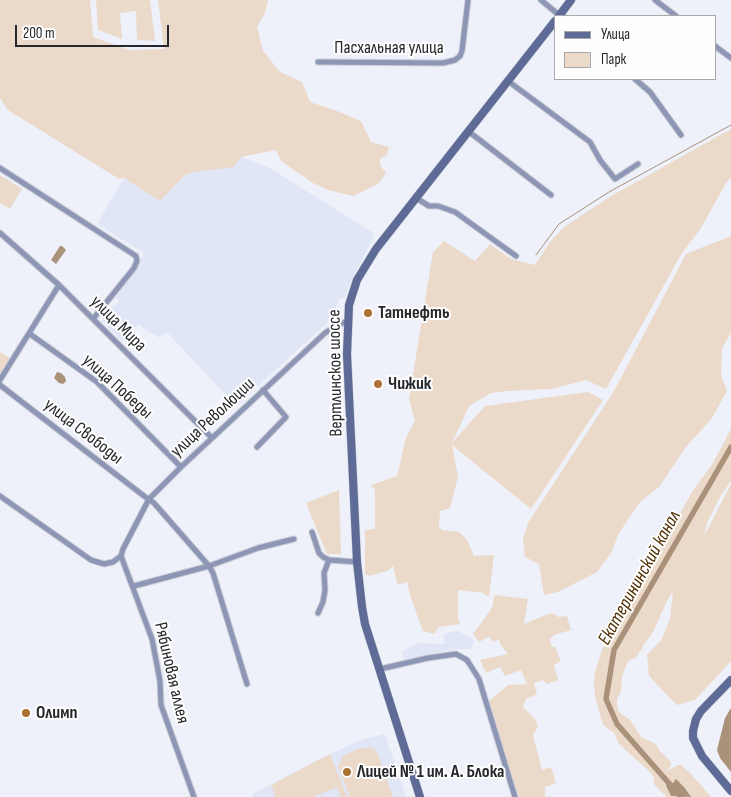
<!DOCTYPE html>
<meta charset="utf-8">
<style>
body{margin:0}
#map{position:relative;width:731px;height:797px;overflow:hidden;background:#eef1fa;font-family:"Sofia Sans Condensed",sans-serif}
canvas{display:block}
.legend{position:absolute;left:554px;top:15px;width:162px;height:65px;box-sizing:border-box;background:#fefefe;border:1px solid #a8a8aa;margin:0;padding:6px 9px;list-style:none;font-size:15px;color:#26272b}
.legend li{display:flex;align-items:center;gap:10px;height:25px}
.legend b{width:25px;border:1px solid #a8a8aa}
.scale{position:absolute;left:15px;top:25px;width:154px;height:22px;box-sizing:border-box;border:2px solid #26272b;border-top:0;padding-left:6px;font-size:15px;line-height:18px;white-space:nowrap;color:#26272b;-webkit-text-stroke:4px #fefefe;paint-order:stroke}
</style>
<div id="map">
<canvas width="731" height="797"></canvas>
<ul class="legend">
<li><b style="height:6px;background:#5e6b96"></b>Улица</li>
<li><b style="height:14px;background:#ebd9c9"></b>Парк</li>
</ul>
<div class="scale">200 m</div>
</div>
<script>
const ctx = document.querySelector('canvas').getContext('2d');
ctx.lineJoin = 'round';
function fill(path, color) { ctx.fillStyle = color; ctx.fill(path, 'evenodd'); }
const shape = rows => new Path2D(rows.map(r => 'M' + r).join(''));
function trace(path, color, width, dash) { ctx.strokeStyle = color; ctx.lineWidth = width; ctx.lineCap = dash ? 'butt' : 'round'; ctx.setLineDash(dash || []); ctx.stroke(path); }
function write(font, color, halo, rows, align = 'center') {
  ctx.font = font + ' "Sofia Sans Condensed",sans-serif'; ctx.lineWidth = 4; ctx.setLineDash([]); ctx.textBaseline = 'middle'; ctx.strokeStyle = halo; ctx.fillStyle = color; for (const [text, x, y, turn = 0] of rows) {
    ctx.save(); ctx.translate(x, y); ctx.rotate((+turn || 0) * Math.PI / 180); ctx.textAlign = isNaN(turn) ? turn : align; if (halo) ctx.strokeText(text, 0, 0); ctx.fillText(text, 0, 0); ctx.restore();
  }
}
fill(shape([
 [241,157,270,168,375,234,350,284,345,298,340,298,333,314,327,321,328,322,236,406,167,332,160,338,146,330,139,324,122,341,102,321,106,313,119,302,115,296,132,275,144,253,97,224,124,178,160,200,185,175],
 [458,631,474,640,471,649,456,649,404,660,402,652,417,643,445,644,443,635,449,632],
 [385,734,406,797,253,797,252,794,330,754,364,739]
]), '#e0e6f6');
fill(shape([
 [0,0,90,0,93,37,129,50,164,49,158,0,268,0,265,13,257,27,263,51,280,72,302,82,310,102,337,111,361,121,371,142,389,147,387,155,380,159,380,165,386,173,378,184,353,196,328,190,313,183,281,161,276,150,241,157,233,167,195,172,185,175,160,201,124,178,119,179,8,110,0,98],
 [96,0,150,0,155,41,137,40,136,11,120,13,122,39,98,30],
 [731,129,731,177,726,183,701,228,682,253,606,389,586,380,551,389,506,391,491,393,469,406,452,443,485,406,588,392,603,400,531,509,452,445,458,477,450,508,440,511,439,526,442,530,459,532,467,540,474,556,494,555,489,597,483,593,458,590,458,617,460,624,439,627,434,634,423,631,410,595,407,582,398,585,393,566,389,570,370,576,365,574,365,530,375,529,375,490,371,485,397,476,406,438,415,420,409,399,433,252,444,241,475,261,490,244,511,259,535,265,550,242,564,227,585,213,613,195],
 [0,175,22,189,10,209,0,203],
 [731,236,731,333,722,348,721,375,727,391,712,418,686,447,659,487,640,502,619,533,611,553,597,572,558,592,544,595,539,564,525,557,523,538,528,523,614,391,686,254],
 [0,352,10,358,0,374],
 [731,429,731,481,720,497,707,523,704,536,731,484,731,661,695,700,677,705,649,676,647,655,662,639,670,619,673,591,667,601,653,632,643,646,642,650,640,651,636,658,631,659,627,663,622,677,621,691,617,699,617,706,619,712,630,720,641,737,656,744,659,750,671,762,671,766,665,772,678,765,681,765,690,773,711,797,691,797,685,788,676,780,666,788,673,797,667,797,654,784,654,778,650,772,619,744,614,733,603,725,595,696,594,682,595,672,602,650,694,489,713,463],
 [339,490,341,554,327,554,306,503],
 [494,595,528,599,524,624,551,613,559,617,567,616,571,630,554,635,550,639,551,646,555,647,561,661,554,665,558,680,547,684,543,680,534,683,537,694,526,699,523,707,535,719,538,726,533,735,542,770,551,767,556,783,545,787,545,797,519,797,495,727,489,701,508,685,527,684,521,670,505,676,500,667,486,673,480,660,508,654,500,644,499,639,493,642,489,637,479,642,473,634,490,611,493,605],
 [360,748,372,748,377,752,393,797,350,797,338,767,343,756],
 [330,754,347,797,341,797,337,787,313,797,276,797,271,785]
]), '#ebd9c9');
fill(shape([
 [60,246,62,246,66,250,56,264,51,260],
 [57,372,61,373,65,377,66,381,63,384,59,383,54,378],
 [731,708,731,772,720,758,717,750,725,718],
 [676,779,685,788,691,797,671,796,666,786,667,784,673,783]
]), '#a9917a');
trace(shape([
 [536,255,559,224,609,192,731,125]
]), '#a9917a', 1);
trace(shape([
 [681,797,617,724,606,699,614,650,731,447]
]), '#a9917a', 5.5);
const street = shape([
 [541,0,559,15],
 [655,0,676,16],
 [715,46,731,58],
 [318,62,443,63,455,60,460,56,462,51,468,0],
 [635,79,650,92,681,135],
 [508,81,590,142,600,160,615,179,638,164],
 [468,131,551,195],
 [0,168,136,256,137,261,134,268,93,319],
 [416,198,429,206,438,206,455,212,516,256],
 [0,233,59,285,212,438],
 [30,334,97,382,181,467],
 [0,380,59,285],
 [0,385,144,496,154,503,209,566,213,573,247,684],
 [257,447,286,417,263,390],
 [0,496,91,560,104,564,113,562,121,556],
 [312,532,319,553,323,557,329,560,324,573,325,590,323,602,318,613],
 [121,556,123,549,149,499,181,467,325,333,331,329,347,321],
 [121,556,152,639,160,681,161,705,194,797],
 [329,560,357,562],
 [134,586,209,566,258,548,294,539],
 [380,669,428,658,456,654,467,660,479,679,515,797]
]);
const secondary = shape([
 [559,16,571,0],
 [731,680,701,711,696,719,693,731,693,738,702,756,731,791],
 [420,797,365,624,362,607,357,562,347,354,349,305,357,280,376,249,555,21]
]);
trace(street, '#cacdd5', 7);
trace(secondary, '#cacdd5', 9);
trace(street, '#8d96b5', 5);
trace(secondary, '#5e6b96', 8);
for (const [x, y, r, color] of [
 [368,313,5,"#ab7231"],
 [378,384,5,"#ab7231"],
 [26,713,5,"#ab7231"],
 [347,772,5,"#ab7231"]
]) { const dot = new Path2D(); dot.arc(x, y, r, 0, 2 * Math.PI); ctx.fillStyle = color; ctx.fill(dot); trace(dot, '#fefefe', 2); }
write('18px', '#26272b', '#fefefe', [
 ["Пасхальная улица",389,48],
 ["улица Мира",118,324,45],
 ["Вертлинское шоссе",336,373,-91],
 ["улица Победы",117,387,42],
 ["улица Революции",213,418,-43],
 ["улица Свободы",83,432,38],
 ["Рябиновая аллея",171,673,77]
]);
write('bold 18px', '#26272b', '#fefefe', [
 ["Татнефть",378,313],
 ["Чижик",388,384],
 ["Олимп",36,713],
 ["Лицей № 1 им. А. Блока",357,772]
], 'left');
write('italic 19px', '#502e02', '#fefefe', [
 ["Екатерининский канал",640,578,-61]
]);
</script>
